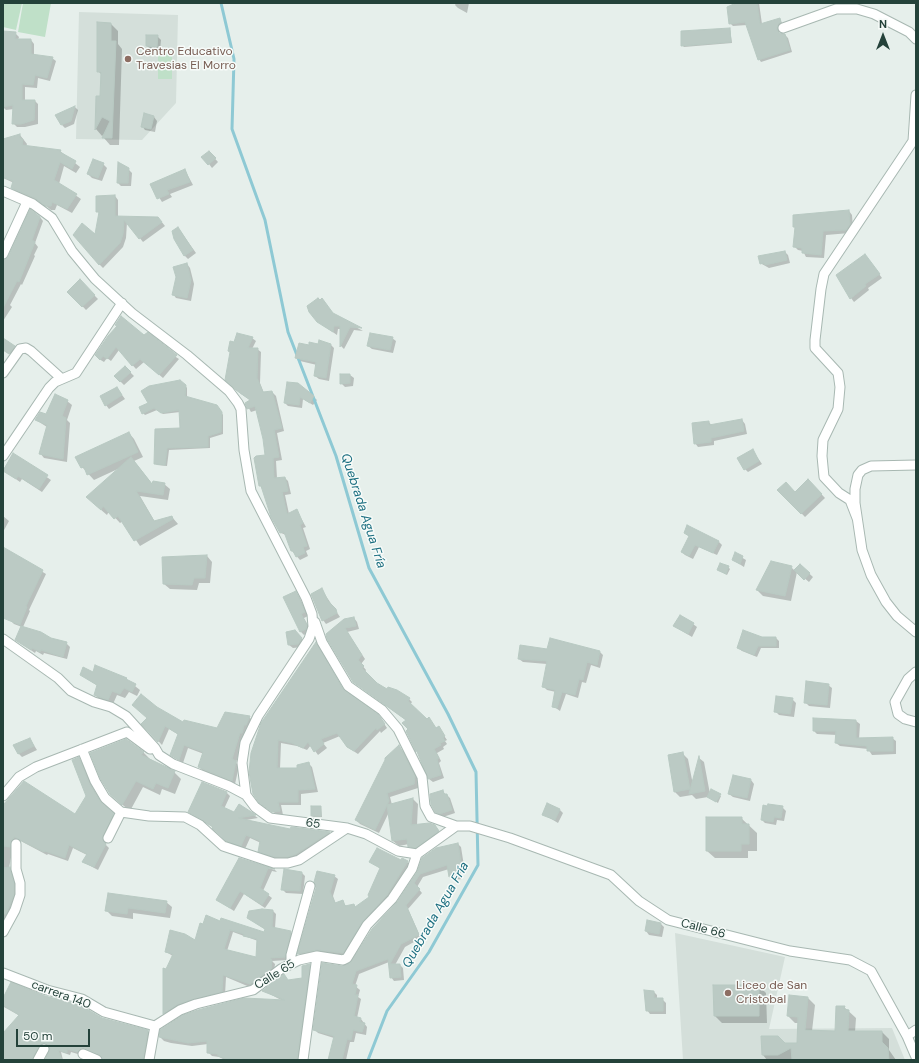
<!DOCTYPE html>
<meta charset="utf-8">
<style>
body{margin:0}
#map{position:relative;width:919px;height:1063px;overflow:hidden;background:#e6efeb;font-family:"DM Sans",sans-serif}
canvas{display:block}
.frame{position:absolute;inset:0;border:4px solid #24423a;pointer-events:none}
.north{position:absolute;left:863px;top:16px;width:40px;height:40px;-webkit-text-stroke:3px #f7fbf9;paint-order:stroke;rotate:0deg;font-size:11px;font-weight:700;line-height:16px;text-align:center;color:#24423a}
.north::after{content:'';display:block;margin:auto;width:14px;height:18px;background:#24423a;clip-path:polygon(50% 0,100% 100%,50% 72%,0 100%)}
.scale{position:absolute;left:16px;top:1029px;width:74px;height:18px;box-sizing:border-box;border:2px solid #24423a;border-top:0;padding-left:5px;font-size:12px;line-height:14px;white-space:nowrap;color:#24423a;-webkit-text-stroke:3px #f7fbf9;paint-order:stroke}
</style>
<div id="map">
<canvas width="919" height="1063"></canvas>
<div class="frame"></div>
<div class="north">N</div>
<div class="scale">50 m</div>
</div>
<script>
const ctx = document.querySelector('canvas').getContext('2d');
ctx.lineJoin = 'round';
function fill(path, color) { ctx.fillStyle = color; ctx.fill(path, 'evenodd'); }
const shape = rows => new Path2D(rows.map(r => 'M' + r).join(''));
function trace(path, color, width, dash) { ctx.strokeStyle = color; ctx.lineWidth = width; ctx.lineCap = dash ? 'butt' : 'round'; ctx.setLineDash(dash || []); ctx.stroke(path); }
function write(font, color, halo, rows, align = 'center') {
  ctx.font = font + ' "DM Sans",sans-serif'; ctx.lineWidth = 3; ctx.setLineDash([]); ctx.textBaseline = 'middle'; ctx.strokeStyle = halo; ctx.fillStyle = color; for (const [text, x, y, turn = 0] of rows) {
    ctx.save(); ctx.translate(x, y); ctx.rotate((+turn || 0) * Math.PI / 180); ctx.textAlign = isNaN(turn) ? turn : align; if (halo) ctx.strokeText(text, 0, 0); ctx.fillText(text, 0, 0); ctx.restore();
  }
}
fill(shape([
 [79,12,178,15,176,103,142,140,76,139],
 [675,933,785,957,769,1029,892,1028,905,1060,683,1060]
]), '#d4dfda');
fill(shape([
 [3,3,22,3,16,30,3,27],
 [23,3,51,3,45,37,18,32],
 [158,51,172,51,172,79,158,79]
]), '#bfe0c8');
fill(shape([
 [456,3,469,3,467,13,458,8,455,5],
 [739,3,759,3,762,24,779,19,784,25,781,27,779,34,785,35,788,38,792,52,761,62,759,59,747,25,733,26,730,23],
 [111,24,118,31,118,44,122,49,119,145,110,145,104,138,106,133,102,136,96,129,97,97,101,97,102,75,98,71],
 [730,29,732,43,684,47,682,45],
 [15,33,19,37,18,40,31,40,34,44,34,55,52,58,56,61,50,81,38,78,37,88,25,87,25,101,35,101,38,104,38,124,25,127,17,127,13,123,14,109,6,110,3,107,3,42],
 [157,36,161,40,160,50,150,49,147,46],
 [75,107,78,110,74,124,65,128,62,125],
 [145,115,154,117,157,121,155,132,145,130,142,126],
 [20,135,27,144,26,147,60,151,80,167,76,173,64,166,59,184,81,199,72,213,57,205,55,210,51,210,41,202,16,192,12,188,14,183,3,178,3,140],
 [209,152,218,162,212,168,209,164],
 [103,164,107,168,102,181,92,178,88,174],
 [128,169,132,173,131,186,121,186,118,183],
 [185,170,193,185,170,194,172,197,162,202,151,184],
 [115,196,118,200,118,217,161,221,165,226,143,242,127,222,126,238,123,247,103,268,99,264,96,236,99,213,97,211],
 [849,211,852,215,853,228,850,233,826,235,824,258,806,257,803,251,798,250,795,247,796,228,794,227],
 [40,217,43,221,35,243,38,247,34,255,35,256,22,285,21,284,10,305,12,307,3,321,3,260,7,260],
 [181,232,196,253,188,259,184,255],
 [785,252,788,255,790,263,769,268,760,263],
 [868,259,882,278,868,288,869,290,854,302,851,298],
 [187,264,190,268,194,284,191,301,176,298,173,294],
 [80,281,98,299,86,310,69,292],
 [322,299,334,315,363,331,354,330,344,349,341,346,341,329,338,329,337,335,318,322,320,301],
 [109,336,144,337,179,359,163,378,144,362,136,369,119,350,111,361,107,358,104,362,99,359],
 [252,338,256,341,252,349,257,349,261,352,260,383,264,393,272,392,276,396,284,431,277,433,282,460,276,461,277,478,285,478,288,481,291,494,285,495,289,514,297,511,306,527,303,528,310,549,306,551,308,556,300,560,292,551,286,535,281,533,263,489,260,485,266,456,264,439,257,410,251,412,246,403,251,400,241,394,226,380,235,343],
 [392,338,396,341,393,353,372,349,368,346],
 [3,340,18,350,13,356,3,350],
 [331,345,334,348,329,381,319,379,315,376,317,365,300,361,297,357,309,347],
 [125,367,134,376,124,385,115,376],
 [341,375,350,375,354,378,353,386,345,387,341,383],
 [297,384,317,400,313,405,303,399,302,408,288,406,285,403],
 [185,385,187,388,187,398,219,408,223,415,223,434,210,438,210,448,169,450,167,466,157,465,155,463,181,429,180,412,163,414,157,410,145,415,143,413],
 [117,388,125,399,109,409,106,405],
 [67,401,72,405,67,420,70,423,67,462,44,458,40,453,47,427,36,420,47,416],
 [742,420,745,424,747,434,714,441,714,445,698,447,695,443,709,422,712,426],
 [129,433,134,439,143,457,134,461,153,485,164,484,170,489,168,500,140,496,155,522,172,517,178,524,140,546,123,521,120,523,109,511,107,515,93,503,120,468,94,480,82,467],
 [753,451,762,464,748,472,745,469],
 [13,454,51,480,42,492,22,479,20,482,3,470],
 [808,480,825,498,805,517,779,490,795,493],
 [3,516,9,521,3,532],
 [685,533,718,541,722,545,717,555,699,547,693,559,685,555,682,552,690,537],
 [3,548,46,574,29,610,30,611,23,627,51,639,66,643,70,647,67,659,44,653,43,655,36,651,35,653,16,640,22,627,14,624,3,613],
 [736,554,746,560,744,567,733,560],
 [207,556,212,562,210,583,199,583,197,590,170,589,164,584],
 [800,565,813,577,809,582,797,572,791,601,763,596,757,590,791,567,795,571],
 [728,567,730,569,727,575,718,570],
 [322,590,340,617,326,624,323,620],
 [295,592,299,596,308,616,304,618,310,629,309,632,304,635,300,631],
 [354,618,357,622,359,629,347,632,365,659,361,664,366,670,365,672,377,684,387,691,409,699,412,702,410,705,427,720,429,719,436,728,438,727,447,740,445,741,447,744,443,747,444,749,437,753,441,761,439,763,444,778,433,782,429,779,419,753,407,731,410,730,407,721,353,681,327,634],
 [693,624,697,627,692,637,674,626],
 [298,634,305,643,302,647,293,648,289,645],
 [762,638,776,638,779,641,779,648,761,648,757,657,742,651,738,648],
 [316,644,345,692,381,719,387,728,381,733,380,731,358,754,347,747,340,736,323,743,327,748,318,755,311,745,307,750,297,746,281,743,280,769,298,769,309,764,312,767,318,792,301,794,301,805,281,805,283,815,278,815,264,806,254,794],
 [548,650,600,652,603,655,600,668,591,665,586,683,582,682,578,698,566,694,560,711,553,706,556,692,547,690,543,686,547,664,523,662,519,659],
 [94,673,126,679,140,690,137,696,129,692,125,698,117,695,113,704,100,700,95,695,98,686,81,675],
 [828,685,832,688,830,708,809,706,805,702],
 [792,699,796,703,794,717,779,715,775,711],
 [157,708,183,723,218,730,249,717,253,721,244,736,236,763,239,766,235,784,203,771,199,767,204,754,188,748,183,763,176,759,172,755,179,735,169,729,162,745,142,724],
 [856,721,860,724,859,739,892,738,896,741,896,754,872,755,868,749,840,746,836,743,837,735,817,734,814,731],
 [30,739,37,750,22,757,18,753],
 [399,747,403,751,418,780,418,788,390,797,392,805,413,799,418,804,417,825,434,826,443,837,415,851,409,844,399,846,393,841,389,812,379,833,360,824,356,820],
 [143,752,150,759,174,772,181,779,175,794,162,789,160,795,143,787,130,811,118,801,101,778],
 [682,753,688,759,693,785,699,758,704,762,710,794,721,796,718,803,708,797,696,799,692,795,680,797,675,792],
 [79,758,82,762,93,788,103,805,116,818,106,839,106,845,109,848,98,870,83,862,87,855,73,848,68,861,48,854,47,855,17,839,13,847,9,868,13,871,17,888,17,898,3,929,3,807,75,816,87,797],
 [751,780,754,784,750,801,733,797,729,794],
 [203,783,227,793,230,796,224,809,235,813,239,805,258,818,246,820,291,830,291,828,329,833,332,836,300,858,279,860,263,855,260,851,261,843,250,838,245,849,231,844,214,828,189,811],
 [442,791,450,798,455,813,443,817,436,812],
 [321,807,322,817,314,817,312,816],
 [782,807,786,811,784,821,777,820,776,825,765,823,762,820],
 [560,810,563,813,558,823,543,814],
 [741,818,757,833,757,851,748,851,748,858,715,858,707,851],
 [458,844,461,847,464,866,460,867,462,879,453,880,450,877,449,869,423,877,417,887,422,893,408,909,421,938,405,947,395,965,400,965,403,968,404,980,394,981,391,977,389,962,359,974,355,986,360,990,358,997,361,999,357,1018,361,1019,367,1027,366,1035,356,1033,354,1042,350,1042,346,1060,329,1060,334,1038,318,1033,314,1029,342,967,351,964,398,903,418,873],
 [239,859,275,870,277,872,272,871,263,891,272,898,265,908,244,894,234,911,217,900],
 [403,859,411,865,346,956,302,957,299,954,317,888,334,876,338,879,333,896,336,904,342,901,347,907,354,905,356,908,371,897,381,869,371,862,402,861],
 [302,873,305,876,303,894,286,893,282,889],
 [166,902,172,907,170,918,133,913,133,919,112,916,106,910],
 [273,911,276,914,275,928,291,932,294,936,288,960,272,961,275,964,274,972,252,988,226,977,225,995,167,1016,164,1013,164,969,166,970,173,956,166,952,196,942,203,925,221,923,264,933,266,930,248,918],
 [233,932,258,941,257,958,227,951],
 [648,921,661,924,664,927,662,937,649,935,646,931],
 [310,965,313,968,301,1060,225,1060,219,1057,212,1056,208,1052,208,1044,192,1046,171,1043,164,1041,160,1037,283,1001,264,991,289,981,303,979],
 [759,986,766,993,767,1023,722,1023,715,1016],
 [645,991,654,992,657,995,657,999,662,999,666,1003,666,1014,650,1014,647,1010],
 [808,998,815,1005,812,1031,836,1032,844,1007,856,1018,855,1032,882,1032,889,1039,889,1050,896,1060,767,1060,763,1055,762,1037,785,1044,798,1044,799,1023,795,1023,788,1016],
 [3,999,102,1019,148,1031,151,1035,147,1060,104,1060,102,1057,89,1051,83,1052,81,1055,71,1052,70,1055,61,1052,63,1060,46,1060,50,1052,48,1046,44,1047,37,1060,3,1060,3,1036,20,1016,4,1007]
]), '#0003');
trace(shape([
 [221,3,234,59,232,129,265,220,288,332,336,456,369,568,448,714,476,772,478,865,429,952,387,1011,368,1060]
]), '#8ec9d4', 3);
const building = shape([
 [736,3,757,3,760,24,780,18,781,22,778,24,777,30,779,33,785,34,790,50,758,60,745,22,729,24,727,7,736,3],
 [97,22,111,23,111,41,116,41,112,138,102,138,110,121,102,117,95,130,96,96,100,96,101,72,97,72,97,22],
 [730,28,731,42,681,46,681,31,730,28],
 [3,31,16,32,15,39,31,39,31,54,53,57,47,78,35,75,33,85,22,84,22,100,35,100,34,120,21,124,12,124,13,105,3,107,3,31],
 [146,35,158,35,157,47,146,46,146,35],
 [75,106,71,121,61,125,55,115,75,106],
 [144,113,154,116,151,129,141,127,144,113],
 [20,134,20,138,23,139,22,145,61,150,60,152,76,161,72,169,60,162,54,180,77,194,67,209,52,202,51,206,45,206,35,198,11,188,13,181,3,177,3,139,20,134],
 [209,151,216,158,208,165,201,157,209,151],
 [93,159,104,163,98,178,87,174,93,159],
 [118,162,129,168,128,183,117,183,118,162],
 [185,169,190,182,167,190,169,194,157,199,150,184,185,169],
 [115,195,115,216,158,217,162,222,139,239,124,220,123,234,120,243,99,265,73,235,82,223,95,234,99,212,96,212,96,196,115,195],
 [30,209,40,217,32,240,35,242,19,282,17,281,3,308,3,260,8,257,30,209],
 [849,210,850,224,846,230,823,231,821,255,802,253,802,248,793,247,795,227,793,227,793,215,849,210],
 [178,227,193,250,184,256,174,239,172,231,178,227],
 [785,251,787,260,765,265,764,263,760,264,758,256,785,251],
 [865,254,880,274,865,284,866,286,850,299,836,275,865,254],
 [187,263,191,280,187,298,172,295,176,277,173,267,187,263],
 [80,279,95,295,82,307,67,292,80,279],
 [318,298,320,300,322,298,333,313,362,328,350,327,340,347,340,326,334,326,333,332,317,322,309,312,307,306,318,298],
 [121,316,144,335,148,332,177,355,159,375,140,359,132,366,116,347,107,359,103,356,100,360,95,355,108,336,117,326,115,325,121,316],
 [237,333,253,337,248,348,258,348,257,378,263,392,272,391,282,428,274,430,279,457,273,458,274,478,285,477,288,491,282,492,287,514,297,509,303,523,300,525,307,546,303,547,305,553,296,557,293,551,291,551,284,532,280,533,271,517,261,486,259,486,254,458,256,456,265,455,263,439,255,406,247,409,245,403,250,400,236,390,225,380,230,352,228,351,230,341,234,342,237,333],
 [370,333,393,337,390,350,367,346,370,333],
 [3,338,15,346,9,354,3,350,3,338],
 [319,340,331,344,326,378,314,376,316,362,295,358,299,343,309,345,309,342,318,344,319,340],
 [125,366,131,372,120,382,114,376,125,366],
 [340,374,350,374,350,383,340,384,340,374],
 [180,380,186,385,185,396,217,405,222,412,221,432,208,436,208,447,167,448,165,465,154,464,155,429,180,428,179,410,161,413,154,408,142,414,139,407,148,403,141,391,149,386,180,380],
 [287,382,298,383,314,396,310,403,300,397,299,405,284,403,287,382],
 [117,387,122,395,105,406,100,396,117,387],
 [55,394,68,400,62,416,66,418,63,459,39,454,47,425,35,420,40,412,46,414,55,394],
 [742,419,744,431,711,438,711,442,694,444,692,423,709,421,709,425,742,419],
 [129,432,138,452,87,475,84,467,81,468,75,457,129,432],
 [753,449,759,461,744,470,737,458,753,449],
 [13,453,48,475,39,489,18,476,16,479,3,471,13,453],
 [131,457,152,484,153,481,165,483,163,495,136,491,154,521,172,516,173,519,134,541,118,516,114,519,103,506,101,510,86,497,131,457],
 [808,479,822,494,801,514,777,490,786,482,795,492,808,479],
 [687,525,719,541,713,553,695,545,689,556,681,552,689,536,684,533,687,525],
 [3,547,43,570,26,606,27,607,20,625,3,618,3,547],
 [735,552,743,556,740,564,732,560,735,552],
 [207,555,205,578,194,578,192,585,163,584,162,557,207,555],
 [771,561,792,566,785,596,756,590,771,561],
 [720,563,729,566,726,574,717,570,720,563],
 [800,564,810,573,804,580,794,570,800,564],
 [322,588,328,601,336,609,337,613,322,621,311,594,322,588],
 [296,591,305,612,301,614,307,625,306,629,300,632,283,597,296,591],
 [680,615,694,623,688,634,673,626,680,615],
 [354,617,356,626,345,628,362,655,358,660,364,666,362,668,377,683,387,689,388,687,397,690,410,698,408,701,427,719,429,717,436,728,439,726,445,736,443,738,445,741,440,743,441,745,434,749,439,758,437,759,441,775,428,779,416,749,416,752,406,731,408,729,402,723,406,720,353,682,327,639,326,634,344,619,354,617],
 [21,626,41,632,51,638,67,642,63,657,41,650,40,652,32,648,31,650,15,640,21,626],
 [295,630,302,638,298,644,288,645,286,632,295,630],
 [743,630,762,637,776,637,776,646,758,646,754,655,737,648,743,630],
 [550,638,600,651,597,665,587,662,583,680,579,679,575,695,562,692,557,708,552,707,555,690,542,687,547,661,518,659,520,645,547,649,550,638],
 [316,642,343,689,378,714,385,724,377,730,376,728,354,751,347,747,337,733,321,739,324,744,314,752,308,742,303,748,292,743,278,740,277,768,297,768,297,765,309,762,315,789,298,790,298,802,278,802,280,811,272,812,259,803,253,794,249,772,251,753,261,723,316,642],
 [95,665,127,678,126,679,136,684,132,692,124,688,120,694,112,691,108,700,94,695,97,685,80,675,83,667,93,672,95,665],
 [806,681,829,684,827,705,804,703,806,681],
 [141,694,157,707,183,722,184,720,217,728,225,712,250,716,246,725,244,725,242,733,240,733,232,759,236,761,232,781,198,767,203,752,184,745,179,760,170,755,178,734,165,726,158,742,141,724,147,718,132,705,141,694],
 [776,696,793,698,790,714,774,712,776,696],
 [813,718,856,720,856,738,893,737,893,751,867,751,867,746,835,743,836,731,813,731,813,718],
 [30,738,34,746,18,754,13,745,30,738],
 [126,739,144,752,141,755,175,771,168,788,156,783,153,789,136,781,122,805,110,794,100,778,90,753,126,739],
 [399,745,415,776,414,784,387,793,389,801,375,830,355,820,385,760,385,758,399,745],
 [683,752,690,789,674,792,668,755,683,752],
 [699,756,705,791,689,794,699,756],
 [79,757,89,783,100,801,114,813,103,836,103,841,106,844,94,867,82,862,87,854,69,845,65,858,45,851,44,852,14,837,10,847,3,846,3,805,24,781,75,814,86,796,72,760,79,757],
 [733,775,751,779,747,798,728,794,733,775],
 [202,782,227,792,221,806,234,812,239,804,256,815,238,818,290,829,291,827,330,832,296,854,287,857,275,857,258,852,260,841,246,835,241,846,226,841,212,828,213,827,188,812,202,782],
 [711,789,721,794,716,802,707,797,711,789],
 [443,790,444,794,447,794,452,810,439,814,435,812,431,804,430,794,443,790],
 [413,798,411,825,429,823,435,825,439,831,416,848,408,847,407,839,392,841,387,805,413,798],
 [547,803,560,809,555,820,542,815,547,803],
 [768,804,783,806,781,818,774,817,773,822,761,820,763,805,767,806,768,804],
 [311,806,321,806,321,816,311,816,311,806],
 [706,817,742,817,742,824,749,824,749,844,741,844,741,851,706,851,706,817],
 [458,843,461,863,458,864,459,876,449,877,447,865,420,874,414,883,420,889,406,905,419,935,401,944,390,964,400,964,401,977,390,978,388,959,356,971,352,984,357,985,355,995,358,995,354,1016,361,1018,360,1022,365,1023,362,1032,353,1030,351,1040,347,1039,342,1060,328,1060,334,1036,313,1030,322,963,342,966,350,963,372,929,397,902,417,872,422,858,436,848,458,843],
 [377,848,401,860,402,858,408,861,387,895,362,922,343,953,317,950,297,954,316,888,314,882,317,871,335,875,330,892,335,903,343,900,345,906,354,904,355,907,369,897,368,895,380,868,369,862,377,848],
 [239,858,275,869,268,868,260,888,269,894,262,905,240,891,230,908,216,900,239,858],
 [10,867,14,884,14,894,6,914,3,914,3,868,10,867],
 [284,869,302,872,300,891,281,890,284,869],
 [108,893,167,901,165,913,128,908,127,914,105,911,108,893],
 [262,909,273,910,272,927,291,931,285,957,270,958,272,960,271,969,250,984,223,975,222,992,178,1004,163,1014,163,968,166,969,173,954,165,952,170,930,185,934,195,940,200,923,203,924,206,915,220,921,221,918,264,932,265,929,247,918,249,911,262,909],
 [230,930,244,934,243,936,257,939,256,957,224,949,230,930],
 [647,920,661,923,659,934,645,931,647,920],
 [310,964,297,1060,226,1059,218,1056,218,1054,207,1053,207,1041,188,1043,159,1037,160,1030,183,1015,198,1010,244,998,285,1000,262,991,284,974,288,980,302,978,302,966,310,964],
 [11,982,45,996,80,1005,102,1018,148,1030,143,1060,103,1060,100,1055,83,1048,77,1052,67,1049,67,1053,58,1050,62,1060,45,1060,50,1048,44,1043,39,1046,32,1060,3,1060,3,1033,19,1015,3,1005,3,998,11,982],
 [713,985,759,985,759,1016,714,1016,713,985],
 [644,990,654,991,654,998,663,998,663,1011,646,1011,644,990],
 [789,995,808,997,805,1030,835,1031,836,1006,845,1006,844,1009,849,1010,848,1031,882,1031,882,1042,888,1048,889,1060,792,1060,791,1048,778,1055,762,1055,761,1036,778,1036,785,1043,797,1043,798,1017,787,1016,789,995]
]);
fill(building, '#bbcac4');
trace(building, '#b8c9c2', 1);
const street = shape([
 [783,28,836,9,857,9,874,14,909,32,916,39],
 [3,191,33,204,52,218,72,251,95,279,132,313,187,355,229,391,238,403,241,409,244,450,251,491,306,598,312,614,313,627,309,639,258,716,245,743,242,763,246,795,255,807,270,818,347,828,366,834,398,851,417,854,456,826],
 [3,254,27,202],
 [3,373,20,349,26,348,31,351,62,379],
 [3,456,49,388,55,382,76,373,122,303],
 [916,465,871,466,862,470,858,475,855,489,855,503,862,550,871,575,886,602,897,616,916,632],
 [857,518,850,500,839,493,824,477,822,456,823,440,838,409,840,387,838,373,815,348,815,340,821,289,824,274,913,141,916,95],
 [315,622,322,642,348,686,382,710,398,729,422,777,425,806,431,817,456,826,470,826,510,838,611,875,639,901,668,920,790,951,850,960,871,971,907,1036,916,1057],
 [3,639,58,678,71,691,94,702,111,707,126,716,155,748],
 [916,672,908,679,895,702,898,714,905,719,916,722],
 [82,749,95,781,105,798,121,812,149,816,185,817,200,825,223,846,274,863,288,863,299,860,347,828],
 [3,796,19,777,36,767,127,732,150,749,155,748,159,755,173,764,229,786,246,795],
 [108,838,121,812],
 [3,932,15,910,20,895,20,883,16,869,16,844],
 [291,964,291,955,310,886],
 [3,973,47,990,82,999,104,1012,155,1026,149,1060],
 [155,1026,180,1010,196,1004,253,990,281,969,299,960,317,956,343,960,347,958,367,925,392,899,412,869,417,854],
 [907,1036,916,1030],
 [83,1054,97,1060],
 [38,1060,44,1049],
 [303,1060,317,956]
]);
trace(street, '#a8b8b2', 11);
trace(street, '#fff', 9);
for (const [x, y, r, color] of [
 [128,59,4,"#8d6e63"],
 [728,993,4,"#8d6e63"]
]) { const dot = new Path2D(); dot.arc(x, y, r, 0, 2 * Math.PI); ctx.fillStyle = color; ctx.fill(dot); trace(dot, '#f7fbf9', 1.5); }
write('12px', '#785e54', '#f7fbf9', [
 ["Centro Educativo",136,52],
 ["Travesias El Morro",136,66],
 ["Liceo de San",736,986],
 ["Cristobal",736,1000]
], 'left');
write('12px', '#24423a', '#f7fbf9', [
 ["65",313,824,8],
 ["Calle 66",703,929,15],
 ["Calle 65",275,975,-32],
 ["carrera 140",61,995,20]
]);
write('italic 13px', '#1c6f80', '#f7fbf9', [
 ["Quebrada Agua Fría",363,511,72],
 ["Quebrada Agua Fría",436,915,-60]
]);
</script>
